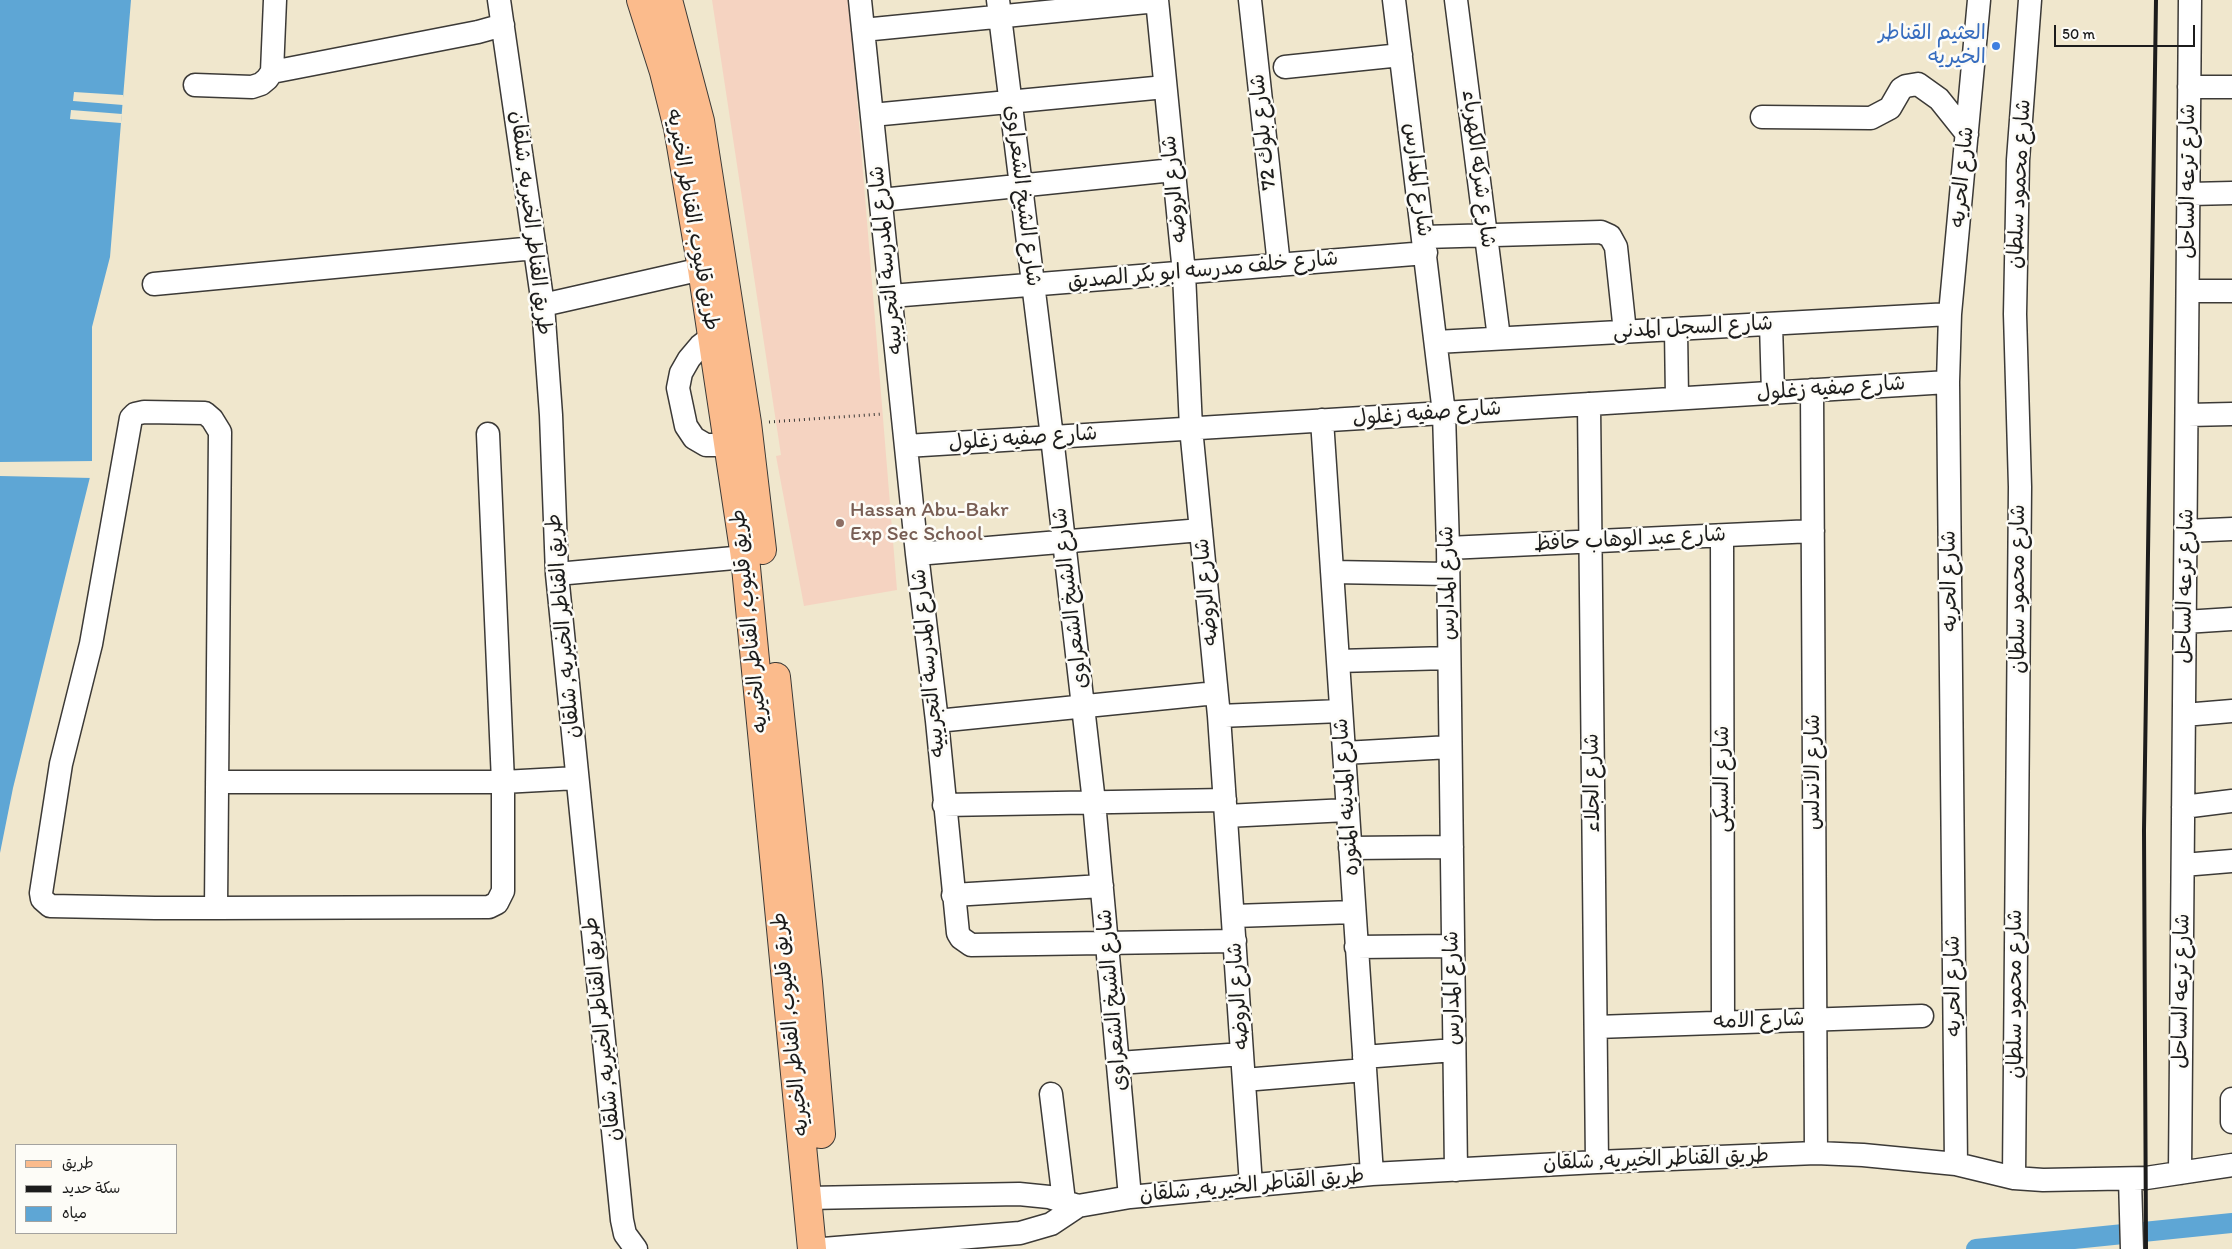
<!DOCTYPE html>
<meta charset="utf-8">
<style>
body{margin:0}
#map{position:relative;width:2232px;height:1249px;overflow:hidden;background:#f0e7cd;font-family:Itim,"Playpen Sans Arabic",sans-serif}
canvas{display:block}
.legend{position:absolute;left:15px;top:1144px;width:162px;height:90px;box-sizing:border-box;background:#fdfcf7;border:1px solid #a3a29f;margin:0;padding:6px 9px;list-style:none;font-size:15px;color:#1c1c1c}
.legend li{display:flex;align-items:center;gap:10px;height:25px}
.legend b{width:25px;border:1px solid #a3a29f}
.scale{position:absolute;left:2054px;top:25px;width:141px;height:22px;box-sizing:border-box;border:2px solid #1c1c1c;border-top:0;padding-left:6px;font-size:15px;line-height:18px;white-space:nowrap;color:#1c1c1c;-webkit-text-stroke:4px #fdfcf7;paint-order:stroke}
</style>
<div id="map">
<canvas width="2232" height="1249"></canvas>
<ul class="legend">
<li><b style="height:6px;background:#fbbb8c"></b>طريق</li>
<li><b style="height:6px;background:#1c1c1c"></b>سكة حديد</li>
<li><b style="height:14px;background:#5ea6d5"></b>مياه</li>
</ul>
<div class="scale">50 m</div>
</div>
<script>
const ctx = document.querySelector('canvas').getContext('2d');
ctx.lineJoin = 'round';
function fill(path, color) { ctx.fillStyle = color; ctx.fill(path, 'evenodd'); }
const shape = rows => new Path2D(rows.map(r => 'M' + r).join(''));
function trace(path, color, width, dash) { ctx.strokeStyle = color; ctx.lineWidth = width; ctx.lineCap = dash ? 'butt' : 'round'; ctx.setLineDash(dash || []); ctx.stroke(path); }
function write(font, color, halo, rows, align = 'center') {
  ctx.font = font + ' Itim,"Playpen Sans Arabic",sans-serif'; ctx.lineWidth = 5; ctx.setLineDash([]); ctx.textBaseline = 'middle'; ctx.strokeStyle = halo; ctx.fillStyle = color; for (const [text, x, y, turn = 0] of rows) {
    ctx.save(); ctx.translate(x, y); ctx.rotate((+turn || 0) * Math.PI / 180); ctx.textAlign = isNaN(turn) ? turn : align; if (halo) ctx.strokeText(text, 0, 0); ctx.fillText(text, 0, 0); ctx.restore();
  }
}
fill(shape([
 [712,0,849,0,897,590,804,606,776,456,781,455]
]), '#f5d3c1');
fill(shape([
 [0,0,131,0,110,257,92,327,92,461,90,477,13,788,0,853]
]), '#5ea6d5');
fill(shape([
 [74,92,123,95,123,105,73,101],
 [71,110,122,114,121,123,70,119],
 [94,461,92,478,0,476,0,462]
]), '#f0e7cd');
trace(shape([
 [1976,1249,2232,1223]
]), '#5ea6d5', 20);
const minor = shape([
 [499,0,543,305,551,415,557,574,622,1220,625,1234,636,1249],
 [860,0,917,554,937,721,958,933,961,938,971,945,1235,941],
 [998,0,1052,437,1094,802,1130,1197],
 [1157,0,1184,273,1191,428,1219,716,1251,1185],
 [1250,0,1279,265],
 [1394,0,1444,413,1448,548,1456,1170],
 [1456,0,1499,338],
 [863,30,1157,1],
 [1285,67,1401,55],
 [272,72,478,32,503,25],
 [195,85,252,87,261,84,267,79,272,72,275,0],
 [2189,87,2232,87],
 [872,115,1165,87],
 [1762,117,1871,118,1890,108,1901,89,1906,86,1918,84,1939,99,1967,134],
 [2190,194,2232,193],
 [881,200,1173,170],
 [1424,237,1601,232,1610,236,1616,247,1625,332],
 [154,284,535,248],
 [2189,291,2232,291],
 [891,296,1426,253],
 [543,305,702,269],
 [1771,324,1773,393],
 [1676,329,1677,398],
 [713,336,700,346,689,359,681,373,678,388,686,426,694,438,706,445,729,445],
 [1436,342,1950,314],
 [1812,390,1816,1153],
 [1589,404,1597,1162],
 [2188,415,2232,414],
 [1322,420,1372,1174],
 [906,446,1948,382],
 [2186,531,2232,529],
 [1722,536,1723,1022],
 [1448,548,1813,531],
 [917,554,1201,530],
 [1332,572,1448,574],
 [557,574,745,557],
 [2185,622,2232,619],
 [1338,661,1449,658],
 [2184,715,2232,711],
 [1219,716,1341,711],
 [937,721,1216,693],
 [1344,753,1450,747],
 [217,782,503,782,577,778],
 [944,805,1225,800],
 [2183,807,2232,801],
 [1226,816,1347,810],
 [1350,848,1452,847],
 [2183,865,2232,861],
 [953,895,1102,886],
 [216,908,220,432,212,419,205,413,144,412,135,414,131,418,91,644,61,764,41,893,42,899,50,906,155,908,216,908,489,907,497,903,503,891,503,782,488,434],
 [1234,916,1354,912],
 [1356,947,1453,946],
 [1596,1027,1922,1016],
 [1364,1057,1454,1050],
 [1119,1063,1242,1054],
 [1244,1080,1365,1070],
 [1051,1094,1064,1201],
 [2232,1099,2232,1122],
 [1956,1164,1948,382,1950,314,1979,0],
 [2180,1173,2190,0],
 [2014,1178,2020,487,2015,314,2018,160,2030,0],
 [2130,1179,2132,1249],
 [808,1198,1019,1194,1049,1197,1078,1206],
 [823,1249,1020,1233,1051,1224,1078,1206,1130,1197,1372,1174,1597,1162,1816,1153,1863,1155,1956,1164,2014,1178,2043,1180,2146,1178,2232,1165]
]);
const major = shape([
 [641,0,664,72,678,128,702,269,745,557,812,1249],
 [668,0,700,121,747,423,762,550],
 [776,677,808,982,821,1134]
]);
trace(minor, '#3c3a37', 25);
trace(major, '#3c3a37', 30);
trace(shape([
 [769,422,882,414]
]), '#3c3a37', 3, [1, 4]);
trace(minor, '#fff', 22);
trace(major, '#fbbb8c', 28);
trace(shape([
 [2146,1249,2144,830,2156,0]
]), '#1c1c1c', 4);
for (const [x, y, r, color] of [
 [1996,46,5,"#3f7fe0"],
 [840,523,5,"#8d6e63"]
]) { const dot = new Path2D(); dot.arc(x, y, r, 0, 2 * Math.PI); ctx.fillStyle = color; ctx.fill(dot); trace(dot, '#fdfcf7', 2); }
write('21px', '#366cbe', '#fdfcf7', [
 ["العثيم القناطر",1986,34],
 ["الخيريه",1986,58]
], 'right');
write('21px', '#1c1c1c', '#fdfcf7', [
 ["شارع بلوك 72",1264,132,-96],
 ["شارع شركه الكهرباء",1478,169,83],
 ["شارع الحريه",1963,177,-85],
 ["شارع المدارس",1417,180,83],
 ["شارع ترعه الساحل",2189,181,-90],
 ["شارع محمود سلطان",2020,184,-87],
 ["شارع الروضه",1175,189,-96],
 ["شارع الشيخ الشعراوى",1022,196,83],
 ["طريق قليوب, القناطر الخيريه",692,220,80],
 ["طريق القناطر الخيريه, شلقان",530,223,83],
 ["شارع المدرسة التجريبيه",887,260,-96],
 ["شارع خلف مدرسه ابو بكر الصديق",1203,271,-5],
 ["شارع السجل المدنى",1693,328,-3],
 ["شارع صفيه زغلول",1831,389,-4],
 ["شارع صفيه زغلول",1427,414,-4],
 ["شارع صفيه زغلول",1023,439,-4],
 ["شارع عبد الوهاب حافظ",1630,540,-3],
 ["شارع الحريه",1950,581,-91],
 ["شارع المدارس",1448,583,-91],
 ["شارع ترعه الساحل",2186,586,-89],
 ["شارع محمود سلطان",2019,589,-90],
 ["شارع الروضه",1207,592,-95],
 ["شارع الشيخ الشعراوى",1071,598,-97],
 ["طريق قليوب, القناطر الخيريه",750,621,-96],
 ["طريق القناطر الخيريه, شلقان",564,626,-95],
 ["شارع المدرسة التجريبيه",929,663,-96],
 ["شارع الاندلس",1814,772,-90],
 ["شارع السبكى",1723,779,-90],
 ["شارع الجلاء",1593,783,-91],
 ["شارع المدينه المنوره",1347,797,-94],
 ["شارع الحريه",1954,986,-91],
 ["شارع المدارس",1453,988,-91],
 ["شارع ترعه الساحل",2182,991,-89],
 ["شارع محمود سلطان",2016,994,-90],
 ["شارع الروضه",1239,996,-94],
 ["شارع الشيخ الشعراوى",1113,1000,-95],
 ["شارع الامه",1759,1021,-2],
 ["طريق قليوب, القناطر الخيريه",791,1024,-96],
 ["طريق القناطر الخيريه, شلقان",603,1029,-96],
 ["طريق القناطر الخيريه, شلقان",1656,1160,-2],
 ["طريق القناطر الخيريه, شلقان",1252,1186,-5]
]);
write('21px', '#785e54', '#fdfcf7', [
 ["Hassan Abu-Bakr",850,511],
 ["Exp Sec School",850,535]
], 'left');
</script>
